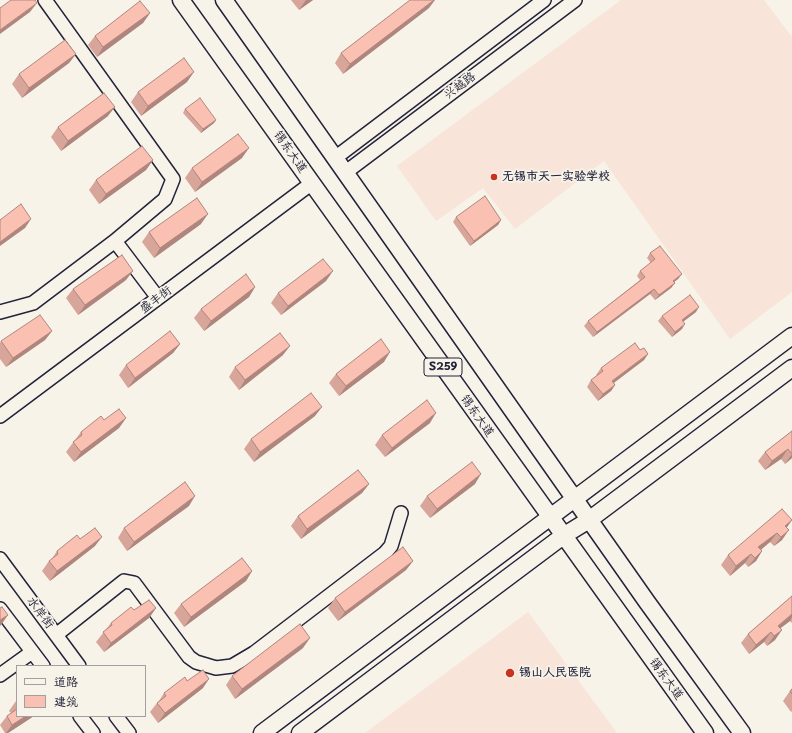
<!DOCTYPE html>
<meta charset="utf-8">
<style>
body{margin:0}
#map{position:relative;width:792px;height:733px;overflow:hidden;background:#f7f3e8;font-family:"Playpen Sans","LXGW WenKai TC",sans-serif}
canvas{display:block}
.legend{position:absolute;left:16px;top:665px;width:130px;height:52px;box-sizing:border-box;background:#f7f3e8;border:1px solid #a29fa3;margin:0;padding:5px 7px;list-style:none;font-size:12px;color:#22223b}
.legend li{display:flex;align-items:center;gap:8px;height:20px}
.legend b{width:20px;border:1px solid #a29fa3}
</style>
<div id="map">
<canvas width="792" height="733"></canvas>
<ul class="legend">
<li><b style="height:5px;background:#f7f3e8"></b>道路</li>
<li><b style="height:11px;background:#fac0b2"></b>建筑</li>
</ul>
</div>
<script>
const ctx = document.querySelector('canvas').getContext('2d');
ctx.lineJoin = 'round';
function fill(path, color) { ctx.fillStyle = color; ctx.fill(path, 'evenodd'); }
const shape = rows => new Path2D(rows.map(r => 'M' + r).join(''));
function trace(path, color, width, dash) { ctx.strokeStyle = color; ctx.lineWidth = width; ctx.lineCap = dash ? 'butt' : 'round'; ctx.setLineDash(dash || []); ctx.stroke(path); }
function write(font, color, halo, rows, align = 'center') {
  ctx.font = font + ' "Playpen Sans","LXGW WenKai TC",sans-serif'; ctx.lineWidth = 3.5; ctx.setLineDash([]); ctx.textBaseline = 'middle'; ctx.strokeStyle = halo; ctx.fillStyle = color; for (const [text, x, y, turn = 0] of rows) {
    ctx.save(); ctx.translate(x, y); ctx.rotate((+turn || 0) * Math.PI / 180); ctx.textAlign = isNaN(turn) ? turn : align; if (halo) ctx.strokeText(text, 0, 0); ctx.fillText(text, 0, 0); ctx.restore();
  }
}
fill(shape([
 [621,0,764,0,792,37,792,292,730,339,604,161,515,229,483,188,436,221,397,166],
 [528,612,617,733,365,733]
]), '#f8e4d8');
const minor = shape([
 [335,158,544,0],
 [346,172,575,0],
 [115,241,158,298],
 [0,312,33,303,115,241,165,199,173,179,45,0],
 [0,416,312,183],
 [0,559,79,666],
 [0,609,43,666],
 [56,635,124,581,134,583,189,657,196,662,216,668,232,666,254,653,385,553,391,546,401,513],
 [0,675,32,652],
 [80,716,93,733],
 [116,716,129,733]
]);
const major = shape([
 [181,0,705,733],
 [224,0,647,602,742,733],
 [262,733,792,336],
 [300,733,563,536,589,520,792,368]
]);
trace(minor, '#22223b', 16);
trace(major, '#22223b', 19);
trace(minor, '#f7f3e8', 13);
trace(major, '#f7f3e8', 16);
fill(shape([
 [291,0,313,0,299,10],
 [429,8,343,74,335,63,341,53],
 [150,13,143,23,97,57,88,45,95,36],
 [76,54,69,63,22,98,12,84,19,74],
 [187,82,141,116,131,102,138,92],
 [185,109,216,120,214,123,201,133,183,113],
 [108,116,61,151,51,137,58,127],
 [242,158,195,192,185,178,192,168],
 [153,160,146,170,99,204,89,190,96,180],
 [456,217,501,220,498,225,470,246,453,222],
 [201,224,154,258,142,242,149,232],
 [650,253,682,274,678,279,674,282,675,283,671,288,655,300,650,294,593,337,584,326,588,321,640,280,637,276,640,271,651,263,647,258],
 [126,280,78,315,66,298,73,289],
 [326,281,281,315,271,303,278,293],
 [255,287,249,297,204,331,194,318,201,309],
 [696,312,683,321,682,329,672,337,658,321,662,316],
 [52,331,45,340,6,367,0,359,0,343,1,341],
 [180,344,173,353,128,388,119,375,126,365],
 [640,350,648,354,644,360,614,383,615,385,611,391,598,401,587,387,591,380,597,376,596,375,601,368],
 [283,355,239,390,229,377,235,367],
 [384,362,339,396,329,383,336,374],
 [315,416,254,462,244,449,251,439],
 [126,418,119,428,74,462,66,452,81,432,104,420],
 [430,423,385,457,375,445,382,435],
 [792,431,792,458,785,464,781,459,765,470,758,461,765,452],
 [369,484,362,493,301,539,291,526,298,516],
 [475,484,430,518,420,506,427,496],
 [189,506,127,551,118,538,124,528],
 [792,520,787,527,782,540,774,546,770,542,761,550,762,551,756,561,748,567,745,563,730,576,721,565,728,555],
 [80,539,95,546,50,581,42,571,49,561,51,560,57,551],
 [413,561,406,570,338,621,328,608,335,598],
 [252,571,246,581,184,627,174,613,181,604],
 [792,596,792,623,790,621,780,628,775,640,767,646,764,642,749,654,741,643,748,634],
 [156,608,149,618,104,652,96,642,111,623,134,610],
 [303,648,235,699,226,685,232,676],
 [187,681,203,688,158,723,150,712,157,703,159,701,164,693],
 [792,689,792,711,791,712,783,701,790,691],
 [16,701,17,701,17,716,34,716,8,733,5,733,0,725,7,716,11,713,9,711]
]), '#d7a599');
fill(shape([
 [306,0,313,0,299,10],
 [434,0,435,0,429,8,343,74,350,64],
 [37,3,30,12,0,34,0,30],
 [150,13,143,23,97,57,103,47],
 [76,54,69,63,22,98,29,88],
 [194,72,187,82,141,116,148,106],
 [115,107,108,116,61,151,68,141],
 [216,120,214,123,201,133,203,129],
 [249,148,242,158,195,192,202,182],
 [153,160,146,170,99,204,106,194],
 [208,214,201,224,154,258,160,248],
 [31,219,25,228,0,246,0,242],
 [501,220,498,225,470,246,474,241],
 [133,271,126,280,78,315,85,305],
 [333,271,326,281,281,315,288,306],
 [682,274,678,279,669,286,673,281],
 [675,283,671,288,655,300,659,295],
 [255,287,249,297,204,331,211,321],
 [654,289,650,294,593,337,597,332],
 [699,307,696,312,679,325,682,320],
 [685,324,682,329,672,337,675,332],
 [52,331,45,340,6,367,13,358],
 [180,344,173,353,128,388,135,378],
 [290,346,283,355,239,390,245,380],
 [390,352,384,362,339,396,346,386],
 [648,354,644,360,608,387,612,381],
 [615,385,611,391,598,401,603,394],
 [322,407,315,416,254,462,260,452],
 [436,413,430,423,385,457,392,448],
 [126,418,119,428,74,462,81,452],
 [788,449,781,459,765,470,772,461],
 [792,454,792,458,785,464],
 [481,474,475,484,430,518,437,509],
 [369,484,362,493,301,539,307,529],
 [195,496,189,506,127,551,134,542],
 [792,520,785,530,779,535,785,526],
 [789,530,782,540,774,546,781,537],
 [777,533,770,542,753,556,758,547],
 [102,537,95,546,50,581,57,571],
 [762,551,756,561,748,567,755,558],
 [751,554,745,563,730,576,736,566],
 [413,561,406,570,338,621,345,612],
 [252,571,246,581,184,627,191,617],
 [156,608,149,618,104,652,111,643],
 [792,614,792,617,790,621,773,634,778,626],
 [8,615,1,625,0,626,0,620],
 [782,630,775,640,767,646,774,636],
 [771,632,764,642,749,654,756,645],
 [310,638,303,648,235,699,242,689],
 [209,679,203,688,158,723,165,713],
 [26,716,34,716,8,733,6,733,12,725]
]), '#af867d');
const building = shape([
 [11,0,35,0,37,3,0,30,0,8,11,0],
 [410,0,434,0,350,64,341,53,410,0],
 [140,1,150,13,103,47,95,36,140,1],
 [65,40,76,54,29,88,19,74,65,40],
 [184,58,194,72,148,106,138,92,184,58],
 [104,93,115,107,68,141,58,127,104,93],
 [200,98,216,120,203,129,185,109,200,98],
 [238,134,249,148,202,182,192,168,238,134],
 [142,146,153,160,106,194,96,180,142,146],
 [485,196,501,220,474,241,456,217,485,196],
 [197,198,208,214,160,248,149,232,197,198],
 [21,204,31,219,0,242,0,220,21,204],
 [660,246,682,274,673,281,675,283,659,295,654,289,597,332,588,321,645,277,640,271,655,259,650,253,660,246],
 [122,255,133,271,85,305,73,289,122,255],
 [323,259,333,271,288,306,278,293,323,259],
 [246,274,255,287,211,321,201,309,246,274],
 [690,295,699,307,682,320,685,324,675,332,662,316,690,295],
 [40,315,52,331,13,358,1,341,40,315],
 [170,331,180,344,135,378,126,365,170,331],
 [280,333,290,346,245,380,235,367,280,333],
 [381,339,390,352,346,386,336,374,381,339],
 [635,343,640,350,644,348,648,354,612,381,615,385,603,394,591,380,603,371,601,368,635,343],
 [311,393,322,407,260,452,251,439,311,393],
 [427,400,436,413,392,448,382,435,427,400],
 [119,409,126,418,81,452,73,442,82,435,81,432,101,416,104,420,119,409],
 [792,431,792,454,788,449,772,461,765,452,792,431],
 [472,462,481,474,437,509,427,496,472,462],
 [358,470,369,484,307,529,298,516,358,470],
 [185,482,195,496,134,542,124,528,185,482],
 [782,509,792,520,785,526,789,530,781,537,777,533,758,547,762,551,755,558,751,554,736,566,728,555,782,509],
 [95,528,102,537,57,571,49,561,58,554,57,551,77,535,80,539,95,528],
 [403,547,413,561,345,612,335,598,403,547],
 [242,558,252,571,191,617,181,604,242,558],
 [792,596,792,614,778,626,782,630,774,636,771,632,756,645,748,634,792,596],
 [149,600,156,608,111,643,103,632,112,625,111,623,131,607,134,610,149,600],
 [2,607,8,615,0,620,0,608,2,607],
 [300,624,310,638,242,689,232,676,300,624],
 [203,670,209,679,165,713,157,703,166,696,164,693,185,677,187,681,203,670],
 [792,689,792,694,790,691,792,689],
 [17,709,17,716,26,716,12,725,7,716,17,709]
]);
fill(building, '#fac0b2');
trace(building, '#af867d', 1);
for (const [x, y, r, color] of [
 [494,177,4,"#c8321e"],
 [510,673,5,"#c8321e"]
]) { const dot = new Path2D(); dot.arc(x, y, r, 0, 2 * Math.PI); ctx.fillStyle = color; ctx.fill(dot); trace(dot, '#f7f3e8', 1.5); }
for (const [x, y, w] of [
 [443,367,38]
]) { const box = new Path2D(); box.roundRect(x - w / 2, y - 9, w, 18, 3); ctx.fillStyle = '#f7f3e8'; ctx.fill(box); trace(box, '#22223b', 1); }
write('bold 11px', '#22223b', null, [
 ["S259",443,367]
]);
write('12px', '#22223b', '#f7f3e8', [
 ["兴越路",460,86,-37],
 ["锡东大道",290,152,55],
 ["盛丰街",156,300,-37],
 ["锡东大道",477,416,55],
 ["水岸街",40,613,53],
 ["锡东大道",666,679,54]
]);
write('bold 12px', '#22223b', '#f7f3e8', [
 ["无锡市天一实验学校",502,177],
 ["锡山人民医院",519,673]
], 'left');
</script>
